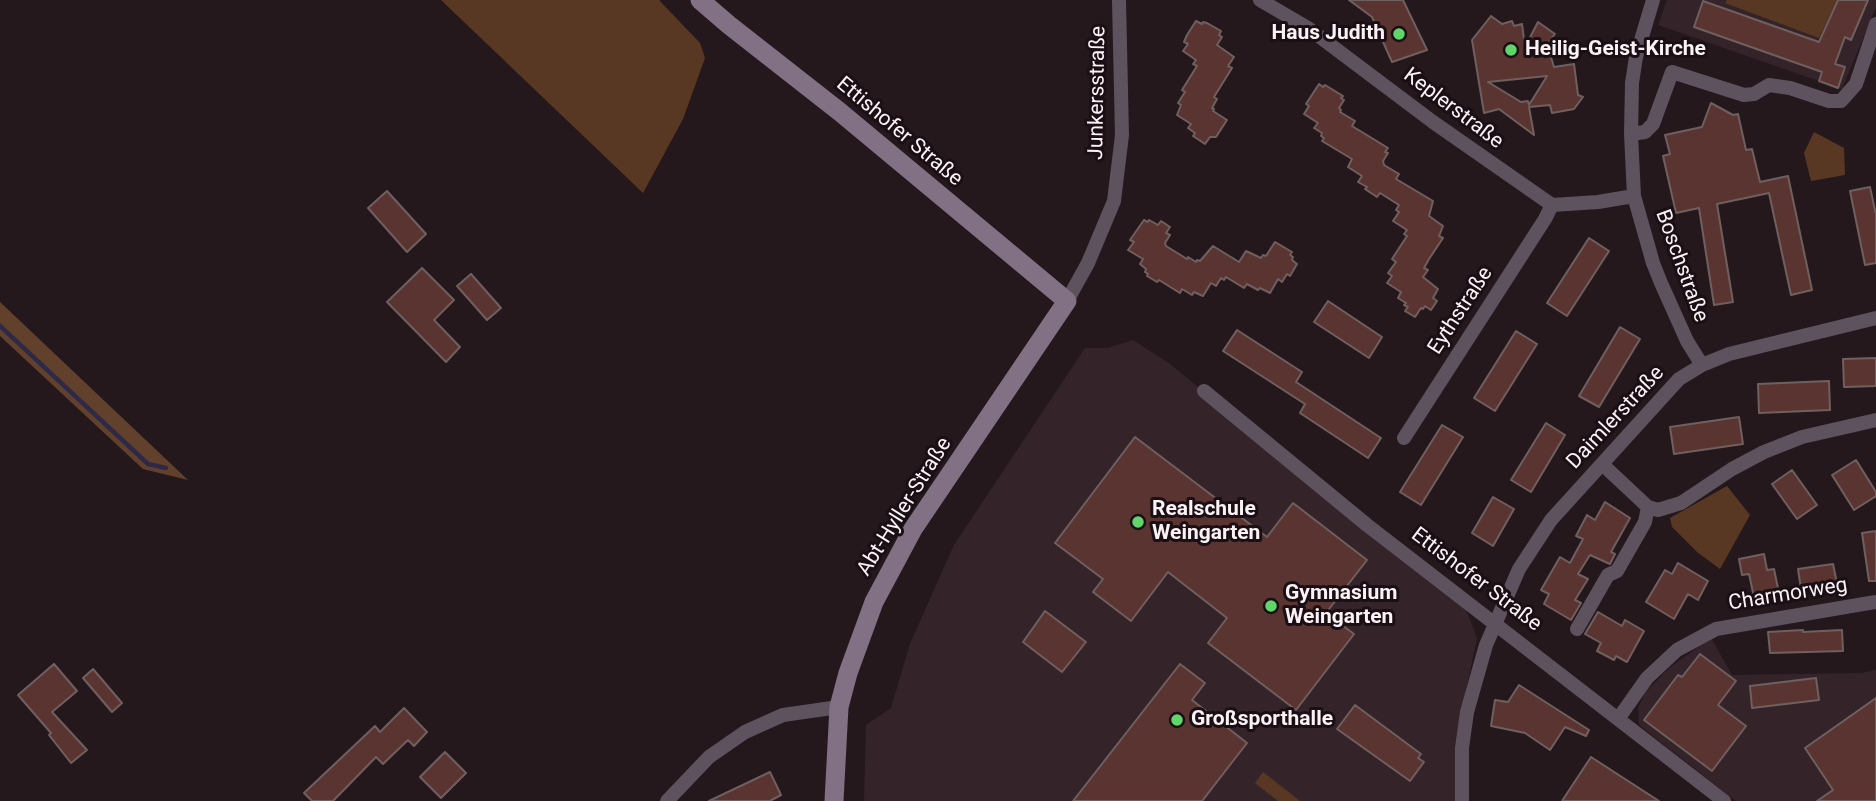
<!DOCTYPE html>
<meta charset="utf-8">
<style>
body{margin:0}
canvas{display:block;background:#24181d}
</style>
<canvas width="1876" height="801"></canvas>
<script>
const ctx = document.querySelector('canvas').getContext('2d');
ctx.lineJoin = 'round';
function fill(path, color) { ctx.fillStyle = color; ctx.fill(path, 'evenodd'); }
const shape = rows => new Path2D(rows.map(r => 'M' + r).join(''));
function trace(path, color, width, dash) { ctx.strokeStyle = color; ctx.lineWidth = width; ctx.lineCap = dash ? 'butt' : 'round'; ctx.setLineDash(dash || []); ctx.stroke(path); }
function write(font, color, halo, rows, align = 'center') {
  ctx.font = font + ' Roboto,sans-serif'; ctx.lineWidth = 6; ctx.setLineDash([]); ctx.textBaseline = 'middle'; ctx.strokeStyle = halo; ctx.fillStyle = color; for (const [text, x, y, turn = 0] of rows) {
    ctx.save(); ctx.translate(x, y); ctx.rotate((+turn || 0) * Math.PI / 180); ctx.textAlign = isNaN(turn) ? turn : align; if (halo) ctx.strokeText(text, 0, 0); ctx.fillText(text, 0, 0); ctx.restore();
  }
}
fill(shape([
 [1667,0,1876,0,1876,7,1842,89,1658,25],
 [1133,340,1170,364,1464,605,1477,638,1463,704,1457,801,864,801,866,725,891,708,910,644,954,545,1085,348,1108,348],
 [1711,638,1732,675,1862,673,1876,670,1876,801,1736,801,1639,725,1638,708,1645,693,1669,668]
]), '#34242a');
fill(shape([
 [441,0,659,0,700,43,705,58,683,119,643,193],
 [1727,0,1837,0,1819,38,1725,3],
 [1814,132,1844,148,1845,175,1811,181,1804,153],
 [1727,486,1750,515,1720,569,1697,552,1672,527,1670,518],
 [1263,772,1300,801,1278,801,1255,783]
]), '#583823');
fill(shape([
 [0,302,188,480,143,469,0,336]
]), '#62412c');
trace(shape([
 [0,326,148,464,166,468]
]), '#2f2948', 4.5);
const building = shape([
 [1349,0,1403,0,1427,50,1392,62,1372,17,1349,0],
 [1838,0,1868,0,1851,40,1845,37,1835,64,1845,67,1838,88,1819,81,1822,72,1694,27,1703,1,1819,42,1838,0],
 [1491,16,1502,24,1512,21,1514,26,1522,24,1525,47,1538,22,1555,34,1547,44,1554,67,1574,64,1578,95,1583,97,1574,109,1552,113,1550,105,1529,107,1534,135,1499,109,1484,113,1472,40,1491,16],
 [1547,76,1529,105,1528,101,1521,102,1488,82,1547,76],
 [1196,21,1202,24,1203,22,1207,23,1221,31,1219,35,1222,37,1217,45,1234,57,1228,66,1232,68,1214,97,1217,99,1212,108,1214,109,1213,111,1227,120,1216,137,1210,137,1205,144,1193,136,1195,133,1188,128,1191,124,1177,115,1181,105,1178,103,1185,92,1182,90,1197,66,1193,64,1196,60,1183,51,1188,44,1184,42,1187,35,1196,21],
 [1319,84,1323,87,1325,85,1343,96,1341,98,1344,100,1339,108,1341,110,1340,112,1355,121,1352,126,1388,148,1385,152,1388,153,1383,161,1384,165,1399,174,1396,179,1433,201,1429,216,1443,226,1439,236,1443,238,1429,259,1424,268,1428,270,1423,277,1438,289,1433,298,1437,301,1431,310,1425,306,1423,309,1421,308,1415,317,1405,311,1408,307,1404,305,1406,303,1398,298,1401,292,1387,283,1392,276,1388,273,1396,262,1392,259,1407,236,1404,234,1407,230,1393,221,1399,212,1396,210,1399,205,1380,193,1377,197,1365,189,1367,187,1358,182,1362,176,1348,167,1352,159,1322,141,1324,138,1321,136,1322,133,1314,128,1318,123,1304,114,1309,106,1306,104,1319,84],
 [1711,103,1733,115,1738,114,1746,150,1752,149,1760,182,1788,176,1812,290,1791,295,1769,193,1717,204,1733,302,1714,305,1699,208,1676,213,1663,156,1670,154,1665,135,1702,127,1711,103],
 [1870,187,1876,215,1876,263,1865,265,1850,191,1870,187],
 [387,191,426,234,407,252,368,208,387,191],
 [1144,220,1148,222,1149,220,1158,225,1161,221,1170,227,1166,233,1170,235,1165,243,1166,246,1187,259,1188,257,1196,262,1197,260,1200,261,1213,246,1239,262,1246,251,1261,258,1263,255,1266,256,1275,242,1292,252,1290,255,1293,257,1292,260,1297,264,1290,276,1287,274,1282,282,1278,279,1270,293,1260,288,1258,290,1247,284,1244,288,1226,277,1224,280,1221,278,1216,286,1211,283,1203,296,1194,292,1192,295,1182,289,1180,293,1159,280,1157,282,1147,276,1148,274,1145,272,1146,269,1140,264,1143,259,1128,250,1134,242,1130,240,1144,220],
 [1589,238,1609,251,1567,316,1547,303,1589,238],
 [422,268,454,300,434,320,460,347,446,362,387,302,422,268],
 [471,274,501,308,487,320,457,286,471,274],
 [1328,301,1382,337,1369,358,1314,322,1328,301],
 [1620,327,1640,339,1599,407,1579,396,1620,327],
 [1237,330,1302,372,1296,382,1381,438,1368,458,1300,413,1305,404,1223,351,1237,330],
 [1516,331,1537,344,1495,411,1474,398,1516,331],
 [1876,358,1876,386,1844,387,1843,359,1876,358],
 [1829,381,1830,410,1759,413,1758,384,1829,381],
 [1739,417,1743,444,1674,454,1670,427,1739,417],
 [1546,423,1565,435,1531,492,1511,480,1546,423],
 [1442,425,1463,437,1421,505,1400,492,1442,425],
 [1135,437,1267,537,1293,503,1367,560,1326,613,1354,634,1296,710,1208,643,1227,618,1168,572,1131,621,1093,592,1103,579,1055,543,1135,437],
 [1856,460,1876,492,1876,496,1854,510,1832,475,1856,460],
 [1792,470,1817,505,1797,519,1772,484,1792,470],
 [1493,497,1514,509,1493,546,1472,533,1493,497],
 [1605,502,1630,518,1611,552,1615,554,1610,564,1590,555,1578,574,1588,579,1575,600,1581,603,1571,620,1544,604,1549,594,1541,590,1560,557,1570,563,1583,539,1576,536,1587,515,1595,520,1605,502],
 [1876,531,1876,581,1869,581,1862,533,1876,531],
 [1764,554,1767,570,1774,569,1780,598,1755,602,1749,574,1742,575,1739,559,1764,554],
 [1678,563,1708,581,1698,600,1688,594,1674,619,1646,602,1665,570,1672,574,1678,563],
 [1833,564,1837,583,1801,589,1798,569,1833,564],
 [1045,611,1086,642,1062,672,1023,642,1045,611],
 [1598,612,1622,626,1625,620,1644,631,1627,662,1616,656,1614,660,1597,651,1601,643,1585,634,1598,612],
 [1803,630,1803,632,1842,630,1843,651,1770,653,1768,632,1803,630],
 [1700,654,1736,681,1718,705,1746,726,1712,771,1644,720,1678,675,1682,677,1700,654],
 [54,664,77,691,52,712,87,750,71,763,49,735,51,733,18,695,54,664],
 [1180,664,1205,683,1192,700,1247,743,1202,801,1073,801,1180,664],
 [93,669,122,703,112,712,83,678,93,669],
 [1816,678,1819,700,1752,708,1750,686,1816,678],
 [1519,685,1589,730,1586,736,1565,727,1550,750,1525,733,1491,726,1495,700,1508,702,1519,685],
 [1876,698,1876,801,1817,801,1833,790,1805,748,1876,698],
 [1355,705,1421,754,1418,758,1424,762,1410,781,1337,729,1355,705],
 [404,708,427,732,414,746,408,740,383,764,376,757,333,801,312,801,304,793,375,726,380,732,404,708],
 [445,752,466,773,441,798,420,777,445,752],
 [1591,757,1659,801,1562,801,1591,757],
 [770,772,781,795,770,801,709,801,770,772]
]);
fill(building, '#5a3431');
trace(building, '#6f5f5e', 2);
trace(shape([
 [1260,0,1308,28,1433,122,1552,205,1598,202,1634,196],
 [1653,0,1636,57,1632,83,1631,134,1634,196,1653,263,1661,283,1687,341,1702,365],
 [1631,134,1645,132,1653,124,1672,72,1744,95,1754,94,1769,85,1790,88,1829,101,1841,101,1856,84,1876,24],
 [1067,301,1088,263,1114,201,1122,135,1119,0],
 [1204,391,1367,525,1724,801],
 [1404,438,1545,219,1552,205],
 [1602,464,1648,507,1658,510,1681,503,1732,469,1764,452,1802,437,1876,420],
 [1577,629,1608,575,1617,571,1645,522,1648,507],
 [1618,719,1647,678,1677,650,1716,629,1876,602],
 [667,801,709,757,745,732,783,715,839,707],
 [1462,801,1462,748,1467,712,1486,645,1519,569,1551,520,1679,379,1702,365,1729,354,1876,318]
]), '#5d525e', 14);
trace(shape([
 [700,0,729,25,840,112,1067,301,913,529,874,602,848,673,839,707,834,801]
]), '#827084', 19);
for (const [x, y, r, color] of [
 [1399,34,7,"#60d56a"],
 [1511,50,7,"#60d56a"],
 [1138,522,7,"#60d56a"],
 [1271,606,7,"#60d56a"],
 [1177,720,7,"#60d56a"]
]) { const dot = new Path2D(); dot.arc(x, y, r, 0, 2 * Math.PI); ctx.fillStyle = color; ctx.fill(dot); trace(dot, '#1a0f14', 2.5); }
write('bold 21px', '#faf2f5', '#1a0f14', [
 ["Haus Judith",1385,34,"right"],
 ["Heilig-Geist-Kirche",1525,50],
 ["Realschule",1152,510],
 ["Weingarten",1152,534],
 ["Gymnasium",1285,594],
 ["Weingarten",1285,618],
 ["Großsporthalle",1191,720]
], 'left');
write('21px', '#faf2f5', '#1a0f14', [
 ["Junkersstraße",1098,93,-89],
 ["Keplerstraße",1453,109,37],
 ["Ettishofer Straße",899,132,40],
 ["Boschstraße",1681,266,70],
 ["Eythstraße",1461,311,-57],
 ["Daimlerstraße",1616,418,-47],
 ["Abt-Hyller-Straße",905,507,-58],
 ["Ettishofer Straße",1476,580,37],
 ["Charmorweg",1788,595,-9]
]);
</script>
